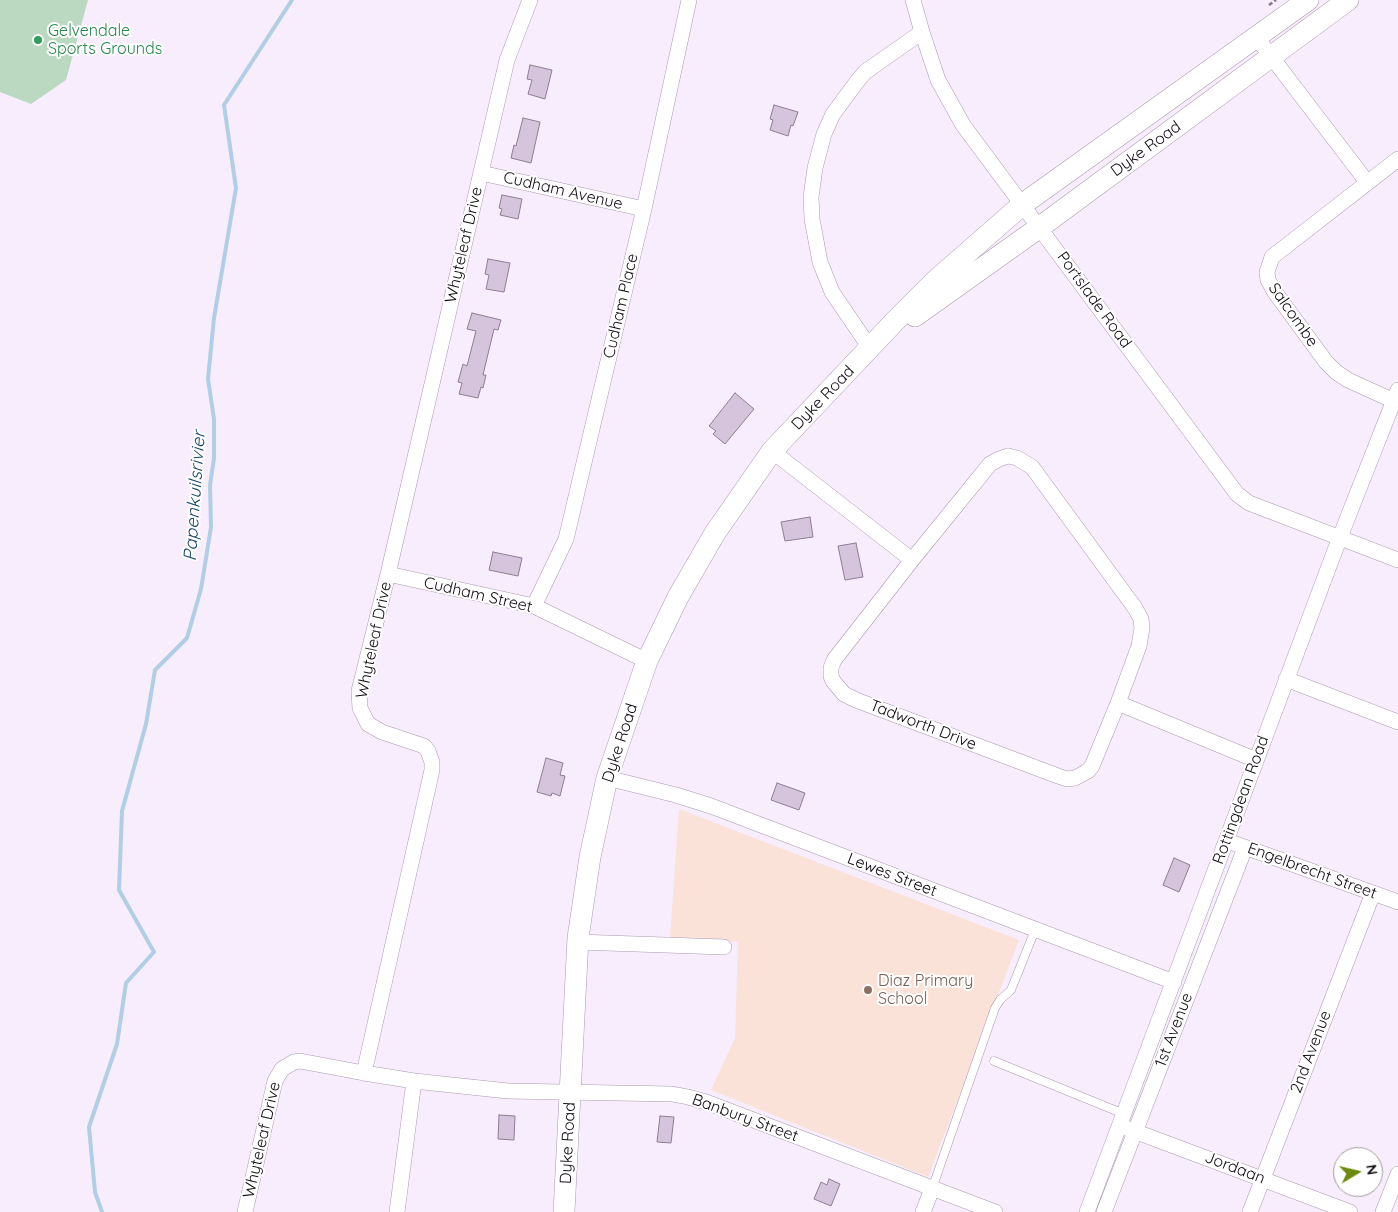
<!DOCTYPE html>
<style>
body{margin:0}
#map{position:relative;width:1398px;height:1212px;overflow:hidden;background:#f8edfc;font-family:Quicksand,sans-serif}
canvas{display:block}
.north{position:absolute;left:1333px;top:1147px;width:50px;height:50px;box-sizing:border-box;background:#fff;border:1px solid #9f9da0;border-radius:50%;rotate:81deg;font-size:14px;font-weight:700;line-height:20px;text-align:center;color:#0f0911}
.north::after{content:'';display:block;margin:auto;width:18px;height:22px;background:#6c8b0d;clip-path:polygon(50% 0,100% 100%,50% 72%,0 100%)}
</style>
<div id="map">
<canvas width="1398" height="1212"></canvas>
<div class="north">N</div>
</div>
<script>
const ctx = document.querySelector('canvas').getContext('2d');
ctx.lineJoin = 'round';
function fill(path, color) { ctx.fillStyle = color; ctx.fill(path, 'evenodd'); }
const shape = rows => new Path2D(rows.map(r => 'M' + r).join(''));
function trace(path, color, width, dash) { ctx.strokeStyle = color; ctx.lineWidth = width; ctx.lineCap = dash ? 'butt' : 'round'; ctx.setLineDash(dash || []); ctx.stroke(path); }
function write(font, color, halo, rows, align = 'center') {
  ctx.font = font + ' Quicksand,sans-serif'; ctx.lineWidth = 4; ctx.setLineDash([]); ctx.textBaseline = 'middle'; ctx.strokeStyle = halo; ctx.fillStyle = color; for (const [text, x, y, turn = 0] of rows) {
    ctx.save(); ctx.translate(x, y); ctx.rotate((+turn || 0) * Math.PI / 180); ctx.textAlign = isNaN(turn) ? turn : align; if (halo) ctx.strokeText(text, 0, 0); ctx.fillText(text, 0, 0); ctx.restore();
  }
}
fill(shape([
 [679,809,1019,940,928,1177,711,1090,735,1038,738,942,670,938]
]), '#fae2d8');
fill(shape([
 [0,0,88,0,66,80,31,104,0,92]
]), '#bbd9c1');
trace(shape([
 [102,1212,95,1192,89,1127,117,1044,126,983,154,952,119,890,122,811,146,724,155,670,187,638,201,589,211,527,210,485,214,458,214,419,208,379,214,318,236,188,224,105,292,0]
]), '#b0cee5', 4);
const building = shape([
 [530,65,552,70,545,99,528,94,532,80,527,79,530,65],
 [774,105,798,112,793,126,791,125,788,136,770,130,773,120,770,119,774,105],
 [523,118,540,122,531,163,511,158,514,145,516,146,523,118],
 [502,195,522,199,518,219,500,215,502,209,499,208,502,195],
 [488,259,510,263,504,292,486,289,489,275,485,274,488,259],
 [472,313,501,320,498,330,494,329,483,375,486,375,483,388,481,387,478,398,459,394,462,383,458,382,463,364,467,366,476,331,467,329,472,313],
 [735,393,754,409,725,444,713,434,716,431,709,426,735,393],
 [810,517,813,537,785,541,781,522,810,517],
 [856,543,863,577,845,580,838,546,856,543],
 [493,552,522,558,518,576,489,570,493,552],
 [546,758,563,763,560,775,565,776,560,796,552,793,551,796,537,792,546,758],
 [777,783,805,793,799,810,771,800,777,783],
 [1174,858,1190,865,1179,892,1163,885,1174,858],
 [499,1115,515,1116,514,1140,498,1139,499,1115],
 [660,1116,674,1117,671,1143,657,1142,660,1116],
 [829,1179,840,1184,831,1206,814,1199,821,1182,827,1185,829,1179]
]);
fill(building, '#d6c4dd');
trace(building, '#8e7d94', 1);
const lane = shape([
 [994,1061,1124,1114],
 [932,1189,995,1008,1000,1000,1011,990,1035,930]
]);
const street = shape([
 [913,0,922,32,938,80,963,125,1237,494,1249,503,1398,560],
 [1257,38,1367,182],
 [481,173,644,209],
 [870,348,832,292,820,262,812,219,811,197,815,168,824,134,833,114,856,83,865,72,922,32],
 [1394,401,1348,380,1336,372,1326,362,1274,291,1268,280,1267,272,1272,257,1398,159],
 [772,451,912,560],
 [1008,456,1017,458,1032,467,1135,608,1141,619,1142,628,1139,646,1118,703,1092,766,1088,771,1075,778,1067,779,1058,776,856,700,844,694,833,681,831,676,831,668,834,660,912,560,990,464,999,459,1008,456],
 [388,574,534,606,647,661],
 [534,606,566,539,644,209,689,0],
 [1286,679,1398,722],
 [1118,703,1256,760],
 [607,778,676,795,711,806,1174,982],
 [1236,844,1398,902],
 [577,942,724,947],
 [364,1073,414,1081,508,1091,672,1094,688,1097,706,1102,995,1212],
 [1126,1128,1350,1212],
 [245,1212,275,1081,282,1069,294,1062,300,1061,364,1073,432,770,432,762,428,751,424,746,382,732,368,724,360,708,359,691,388,574,507,60,530,0],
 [397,1212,414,1081],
 [923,1212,932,1189],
 [1087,1212,1340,537,1398,390],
 [1104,1212,1245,848],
 [1250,1212,1373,893],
 [1383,1212,1398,1174]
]);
const secondary = shape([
 [915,316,1040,227,1348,0],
 [564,1212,578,938,590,857,607,778,647,661,678,597,715,533,772,451,895,321,935,281,1023,204,1308,0]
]);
trace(lane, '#aa99b0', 9);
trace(street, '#aa99b0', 16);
trace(secondary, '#aa99b0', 22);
trace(shape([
 [1269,5,1276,0]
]), '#827a85', 2.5, [4, 2.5]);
trace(lane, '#fff', 8);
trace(street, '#fff', 15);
trace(secondary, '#fff', 21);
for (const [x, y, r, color] of [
 [38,40,5,"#2e9e5b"],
 [868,990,5,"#8d6e63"]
]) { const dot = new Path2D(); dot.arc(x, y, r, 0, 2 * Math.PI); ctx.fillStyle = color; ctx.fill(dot); trace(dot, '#fff', 2); }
write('16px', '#27864d', '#fff', [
 ["Gelvendale",48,31],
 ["Sports Grounds",48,49]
], 'left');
write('16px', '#0f0911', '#fff', [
 ["Dyke Road",1146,149,-36],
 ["Cudham Avenue",563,191,13],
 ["Whyteleaf Drive",464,245,-77],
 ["Portslade Road",1094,300,54],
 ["Cudham Place",621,306,-77],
 ["Salcombe",1293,315,55],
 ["Dyke Road",823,398,-46],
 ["Cudham Street",478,595,13],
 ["Whyteleaf Drive",374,640,-78],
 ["Tadworth Drive",923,725,21],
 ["Dyke Road",620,743,-72],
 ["Rottingdean Road",1241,800,-70],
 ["Engelbrecht Street",1312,871,20],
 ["Lewes Street",892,875,21],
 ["1st Avenue",1174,1030,-69],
 ["2nd Avenue",1311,1052,-69],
 ["Banbury Street",745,1118,20],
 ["Whyteleaf Drive",262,1140,-77],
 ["Dyke Road",568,1143,-87],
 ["Jordaan",1235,1168,21]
]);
write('16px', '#785e54', '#fff', [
 ["Diaz Primary",878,981],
 ["School",878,999]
], 'left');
write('italic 18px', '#184869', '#fff', [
 ["Papenkuilsrivier",195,496,-86]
]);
</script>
